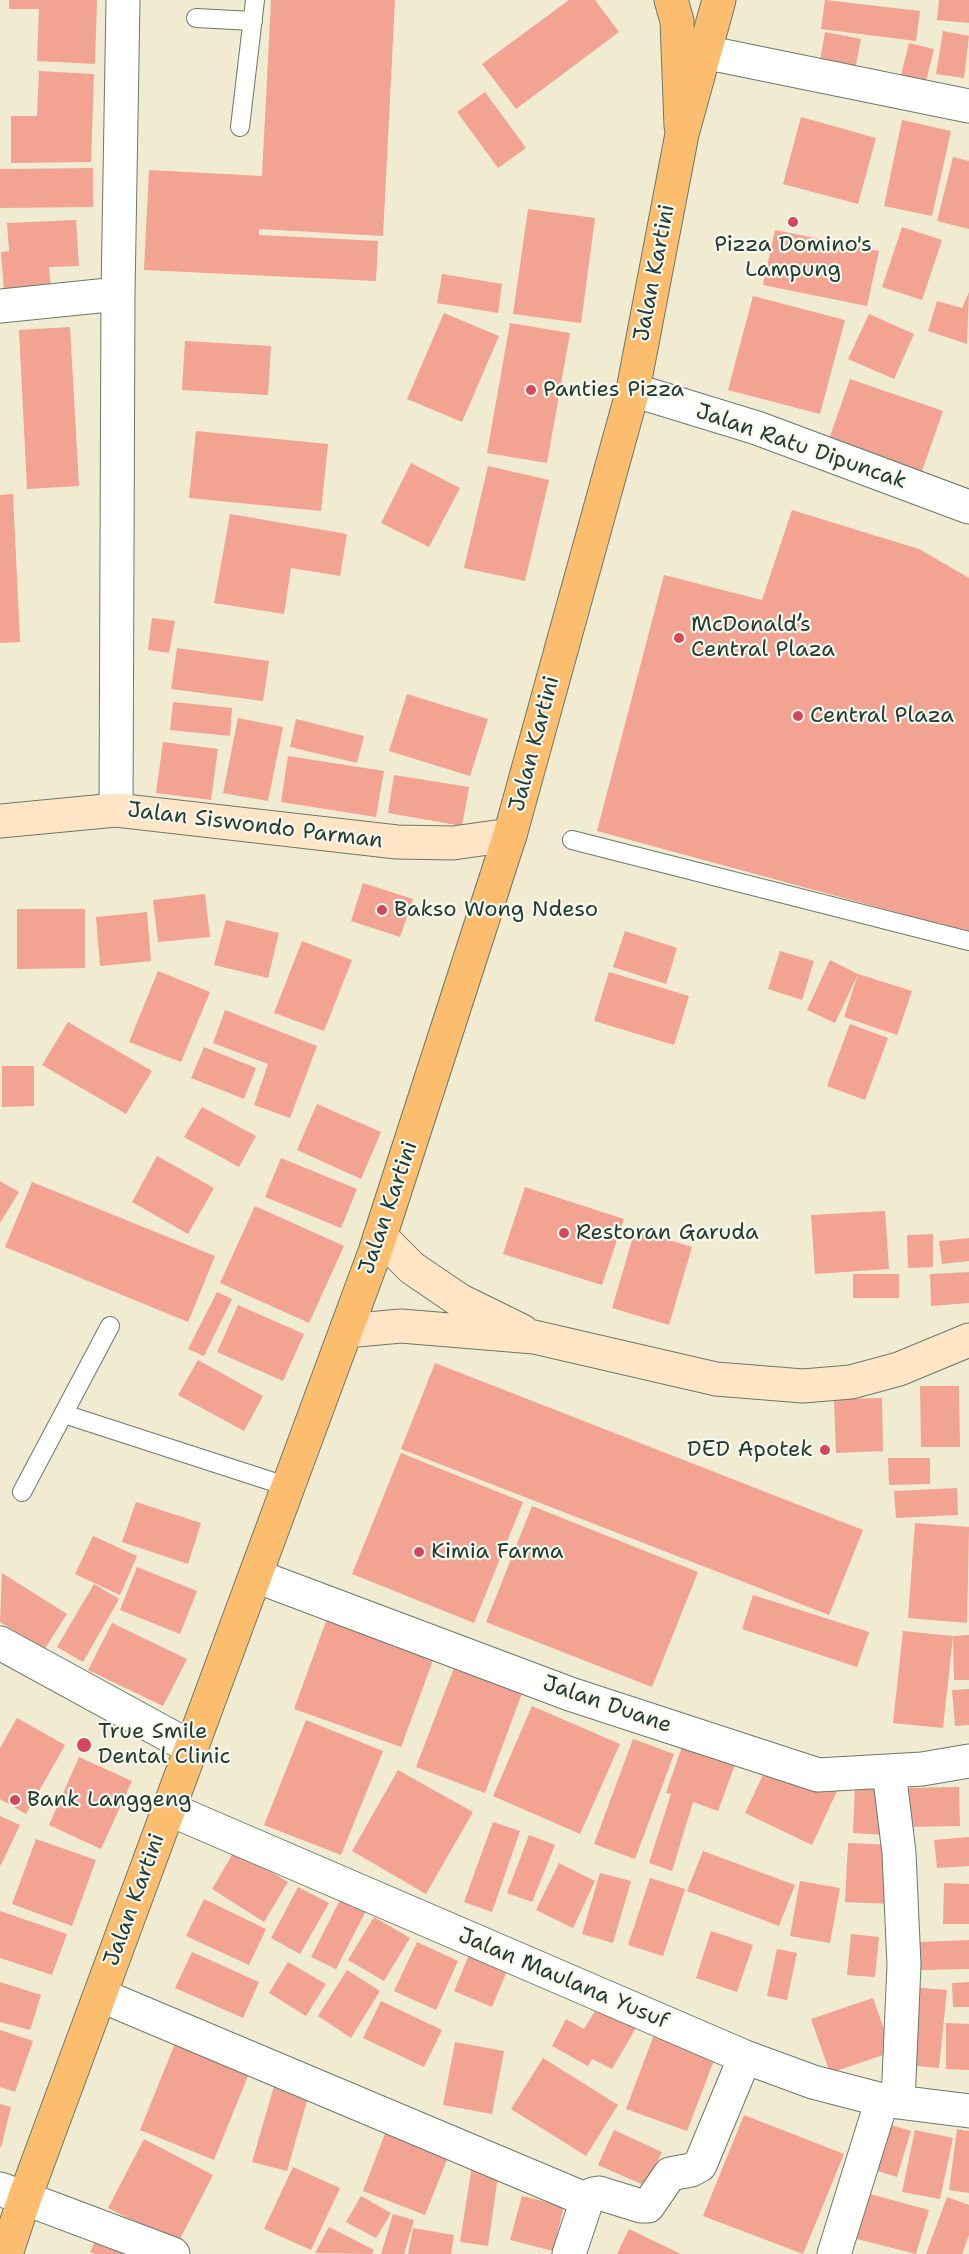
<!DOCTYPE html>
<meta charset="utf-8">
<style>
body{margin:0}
canvas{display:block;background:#f1ebd2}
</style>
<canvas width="969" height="2254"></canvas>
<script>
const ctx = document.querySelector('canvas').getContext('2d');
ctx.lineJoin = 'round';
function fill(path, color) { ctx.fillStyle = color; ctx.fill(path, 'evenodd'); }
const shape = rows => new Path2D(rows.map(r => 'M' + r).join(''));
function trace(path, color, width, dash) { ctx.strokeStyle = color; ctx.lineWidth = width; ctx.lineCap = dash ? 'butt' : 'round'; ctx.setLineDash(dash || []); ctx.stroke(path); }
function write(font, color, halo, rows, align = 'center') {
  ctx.font = font + ' "Shantell Sans",sans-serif'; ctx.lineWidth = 4.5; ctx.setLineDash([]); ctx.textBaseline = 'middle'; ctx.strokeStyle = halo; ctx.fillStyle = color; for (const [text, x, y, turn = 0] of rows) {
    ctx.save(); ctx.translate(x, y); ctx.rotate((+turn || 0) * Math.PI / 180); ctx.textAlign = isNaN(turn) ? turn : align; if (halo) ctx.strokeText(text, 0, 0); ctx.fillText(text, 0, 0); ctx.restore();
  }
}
fill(shape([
 [9,0,97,0,95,64,37,61,39,9,9,9],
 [271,0,395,0,383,236,259,229,259,235,378,241,376,281,144,270,149,170,262,176],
 [569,0,595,0,619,32,516,109,482,64],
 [825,0,920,11,916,41,821,29],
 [939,0,969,0,969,23,937,20],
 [943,31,969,36,964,78,936,74],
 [825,32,861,39,853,79,818,72],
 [909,43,934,49,923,93,898,87],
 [39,71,94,74,91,162,11,163,11,116,37,116],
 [485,92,526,148,498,168,457,112],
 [801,117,876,138,858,204,783,184],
 [902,120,951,131,932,216,884,206],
 [953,157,969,161,969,229,937,221],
 [93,168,93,207,0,208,0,169],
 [528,209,595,218,581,323,513,314],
 [76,220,79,266,49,267,51,288,4,292,1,252,9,251,7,223],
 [902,227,942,240,922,300,882,287],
 [775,230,879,251,867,306,763,285],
 [442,274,502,284,498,313,437,303],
 [969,292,967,344,928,331,937,301,962,308],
 [753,296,845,320,820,414,728,390],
 [444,313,499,336,462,422,407,399],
 [869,314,914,334,894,379,848,359],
 [510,323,570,333,547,463,487,453],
 [70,327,79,486,27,489,19,330],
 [185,341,271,346,268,395,182,390],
 [850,379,943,411,921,474,828,442],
 [196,431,328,444,321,511,189,498],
 [411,463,460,488,429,547,381,523],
 [488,466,549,480,525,581,464,568],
 [13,494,20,642,0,643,0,495],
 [792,510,919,549,969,578,969,932,597,831,664,575,762,600],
 [230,514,347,534,340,576,291,568,284,614,214,603],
 [152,618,175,621,169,653,148,650],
 [177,648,269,661,263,701,171,689],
 [407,694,488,719,470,776,389,751],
 [173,702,232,708,230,736,170,730],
 [238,718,283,727,268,801,223,793],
 [296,719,364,736,357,763,290,747],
 [163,742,218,749,211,800,156,793],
 [288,756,384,771,376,817,281,802],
 [394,775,469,787,462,826,388,813],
 [363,883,413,899,400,937,351,921],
 [205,894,210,937,158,942,153,900],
 [17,909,85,909,85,968,17,969],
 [147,912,151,961,100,966,96,917],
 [226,920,279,933,268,978,214,965],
 [625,931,677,948,666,984,613,967],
 [302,941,352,960,324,1031,274,1013],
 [780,951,814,961,802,1000,768,989],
 [830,960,858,974,912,991,897,1035,844,1017,858,974,835,1023,807,1010],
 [158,971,210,992,181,1062,129,1042],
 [609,972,689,996,674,1045,594,1021],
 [225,1010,317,1046,290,1118,254,1105,268,1064,213,1043],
 [68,1022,152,1071,126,1114,42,1065],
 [850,1024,888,1038,865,1100,827,1086],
 [204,1047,256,1068,244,1099,191,1078],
 [2,1066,34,1066,34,1106,2,1107],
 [317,1104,381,1132,361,1179,297,1150],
 [202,1107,256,1136,239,1167,184,1137],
 [157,1156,214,1188,188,1234,132,1202],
 [281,1158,357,1189,341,1228,265,1197],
 [0,1181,19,1192,0,1223],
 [32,1182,215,1256,188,1322,5,1247],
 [525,1187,624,1219,602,1285,503,1254],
 [255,1206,344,1246,309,1323,220,1283],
 [885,1211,889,1269,815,1274,811,1215],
 [635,1230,692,1247,669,1325,612,1308],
 [933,1234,933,1267,908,1268,907,1235],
 [969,1238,969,1261,942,1264,939,1241],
 [969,1272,969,1303,931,1306,930,1274],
 [853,1274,899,1274,899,1298,853,1298],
 [217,1292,232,1299,204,1356,188,1349],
 [238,1305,304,1334,283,1381,217,1352],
 [198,1360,263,1396,244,1431,178,1395],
 [435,1363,863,1530,829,1615,401,1449],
 [920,1386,959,1386,960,1447,921,1447],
 [882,1398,883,1451,836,1453,834,1399],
 [401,1453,523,1502,474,1623,352,1574],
 [888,1458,930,1458,930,1484,889,1485],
 [957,1488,958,1515,896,1518,894,1491],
 [136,1502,201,1523,188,1564,122,1542],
 [532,1506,698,1572,652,1687,486,1622],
 [915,1523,969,1527,967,1623,908,1618],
 [93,1536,137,1556,120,1595,75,1574],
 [137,1567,197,1591,180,1634,120,1610],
 [2,1573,67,1614,44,1650,0,1622],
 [94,1584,119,1599,83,1662,57,1647],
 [753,1595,869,1632,857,1667,742,1629],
 [329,1613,436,1652,401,1747,294,1709],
 [112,1623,187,1659,163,1706,88,1670],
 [903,1631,953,1636,943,1728,893,1723],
 [969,1635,969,1680,954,1680,953,1636],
 [457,1660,525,1685,485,1793,416,1767],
 [969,1689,969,1725,955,1726,952,1690],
 [532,1706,620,1744,580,1834,493,1796],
 [17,1718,65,1745,26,1814,0,1799,0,1748],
 [306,1720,383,1751,341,1855,264,1825],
 [685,1738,738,1756,718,1811,693,1802,672,1871,649,1863,671,1794,666,1793],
 [633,1739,674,1754,635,1859,594,1844],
 [79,1757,132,1781,101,1849,49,1825],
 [770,1760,837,1791,812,1845,745,1813],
 [398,1770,473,1812,426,1894,352,1851],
 [855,1783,888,1785,885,1835,853,1833],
 [959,1787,960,1826,905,1827,904,1788],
 [0,1816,20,1825,0,1867],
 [493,1822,520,1831,492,1912,464,1902],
 [529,1835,555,1845,532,1902,507,1893],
 [969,1837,969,1866,937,1868,934,1840],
 [36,1839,96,1860,72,1926,12,1904],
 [848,1843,895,1845,892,1904,845,1902],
 [235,1850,288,1882,264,1922,212,1889],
 [703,1851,795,1885,779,1926,687,1891],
 [559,1863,595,1881,573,1928,536,1910],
 [600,1873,631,1881,613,1943,582,1934],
 [650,1878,685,1889,663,1956,628,1945],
 [800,1881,840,1888,830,1943,790,1936],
 [944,1883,969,1884,969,1924,943,1924],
 [298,1887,329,1903,300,1954,271,1938],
 [344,1892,369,1905,336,1969,311,1957],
 [204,1899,266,1929,249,1965,186,1936],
 [0,1911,67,1934,52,1975,0,1958],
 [374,1917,410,1938,384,1981,348,1960],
 [711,1931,753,1945,737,1992,696,1978],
 [851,1934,879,1937,875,1977,847,1975],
 [969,1940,969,1969,921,1970,920,1942],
 [417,1942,458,1961,436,2010,394,1991],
 [777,1949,797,1953,787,2000,767,1996],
 [471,1950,509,1966,492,2007,454,1991],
 [192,1952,259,1982,243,2018,175,1988],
 [288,1962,326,1984,306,2016,269,1993],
 [347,1970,380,1991,351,2038,318,2016],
 [0,1982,41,1995,30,2030,0,2022],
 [969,1982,969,2007,953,2007,952,1983],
 [911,1987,947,1990,939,2068,903,2065],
 [873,1998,892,2052,830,2073,811,2019],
 [381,2001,442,2030,424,2067,363,2038],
 [601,2001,640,2021,612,2069,592,2059,588,2066,552,2046,566,2019,584,2029],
 [946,2023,969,2024,969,2070,946,2069],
 [0,2030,33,2041,15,2092,0,2087],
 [655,2032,716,2055,687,2131,626,2109],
 [178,2036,252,2066,214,2160,140,2130],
 [455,2042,504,2051,492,2114,443,2105],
 [543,2058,618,2105,586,2156,511,2109],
 [274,2086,309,2094,287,2171,252,2162],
 [0,2104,11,2107,1,2147,0,2147],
 [744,2115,844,2154,803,2254,703,2216],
 [882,2122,911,2131,897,2177,868,2168],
 [389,2123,452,2147,425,2215,363,2191],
 [957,2129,969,2131,969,2193,949,2190],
 [614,2130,662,2152,646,2186,598,2165],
 [915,2130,953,2138,940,2199,902,2192],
 [144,2139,213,2175,178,2243,108,2208],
 [472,2165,499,2169,488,2246,460,2242],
 [293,2167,340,2188,311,2250,264,2229],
 [870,2194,929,2210,916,2254,857,2239],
 [361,2196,391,2213,376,2238,346,2222],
 [522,2196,564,2206,553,2251,510,2240],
 [947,2197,969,2205,969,2235,962,2254,926,2254],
 [393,2214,414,2220,404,2254,381,2254],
 [329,2227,374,2250,372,2254,315,2253],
 [413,2228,454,2235,451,2254,408,2254],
 [101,2229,156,2254,95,2254,90,2252],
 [629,2229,681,2254,617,2254]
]), '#f2a392');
const lane = shape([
 [196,18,253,21],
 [240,127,255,0],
 [572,840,969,941],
 [64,1414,289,1487],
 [22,1492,110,1326]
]);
const street = shape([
 [704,52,969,106],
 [0,306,118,294],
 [633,390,757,428,969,507],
 [116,810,118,294,123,0],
 [256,1576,570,1694,818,1775,922,1769,969,1761],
 [0,1643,192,1748],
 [889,1771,899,1853,904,1965,898,2102],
 [169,1809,745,2057,813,2082,882,2100,969,2111],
 [100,1995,587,2200],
 [0,2189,173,2254],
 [569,2254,587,2200,593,2194,599,2193,641,2206,648,2206,670,2174,691,2170,700,2165,745,2057],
 [834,2254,882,2100]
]);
const secondary = shape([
 [0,821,116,810,397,842,453,843,510,835],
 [380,1236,412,1268,459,1300,522,1331],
 [346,1331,401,1326,534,1337,716,1379,803,1386,851,1382,899,1369,969,1340]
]);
const primary = shape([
 [671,0,677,21,681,126]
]);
const highway = shape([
 [6,2254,25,2197,375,1252,510,835,633,390,682,134,719,0]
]);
trace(lane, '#687a6b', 20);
trace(street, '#687a6b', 35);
trace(secondary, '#687a6b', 35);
trace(primary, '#687a6b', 35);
trace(highway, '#687a6b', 35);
trace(lane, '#fff', 18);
trace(street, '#fff', 33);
trace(secondary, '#fee5c5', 33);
trace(primary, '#fcbd6f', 33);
trace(highway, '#fcbd6f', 33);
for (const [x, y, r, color] of [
 [793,222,6,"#d1495b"],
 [531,390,6,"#d1495b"],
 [679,638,6,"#d1495b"],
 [798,716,6,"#d1495b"],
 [382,910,6,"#d1495b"],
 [564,1233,6,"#d1495b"],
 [825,1450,6,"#d1495b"],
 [419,1552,6,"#d1495b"],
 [84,1745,8,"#d1495b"],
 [15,1800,6,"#d1495b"]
]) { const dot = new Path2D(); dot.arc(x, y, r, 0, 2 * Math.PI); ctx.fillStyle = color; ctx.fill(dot); trace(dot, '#fbf7ec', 2); }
write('22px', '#1f3d34', '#fbf7ec', [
 ["Pizza Domino's",793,245,"center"],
 ["Lampung",793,270,"center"],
 ["Panties Pizza",543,390],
 ["McDonald’s",691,625],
 ["Central Plaza",691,650],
 ["Central Plaza",810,716],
 ["Bakso Wong Ndeso",394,910],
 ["Restoran Garuda",576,1233],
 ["DED Apotek",813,1450,"right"],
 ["Kimia Farma",431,1552],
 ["True Smile",98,1732],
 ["Dental Clinic",98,1757],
 ["Bank Langgeng",27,1800]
], 'left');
write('22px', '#1f3d34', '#fbf7ec', [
 ["Jalan Kartini",655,273,-79],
 ["Jalan Ratu Dipuncak",801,447,19],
 ["Jalan Kartini",535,744,-75],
 ["Jalan Siswondo Parman",255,826,7],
 ["Jalan Kartini",389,1208,-71],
 ["Jalan Duane",607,1705,19],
 ["Jalan Kartini",135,1900,-70],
 ["Jalan Maulana Yusuf",563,1979,23]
]);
</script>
